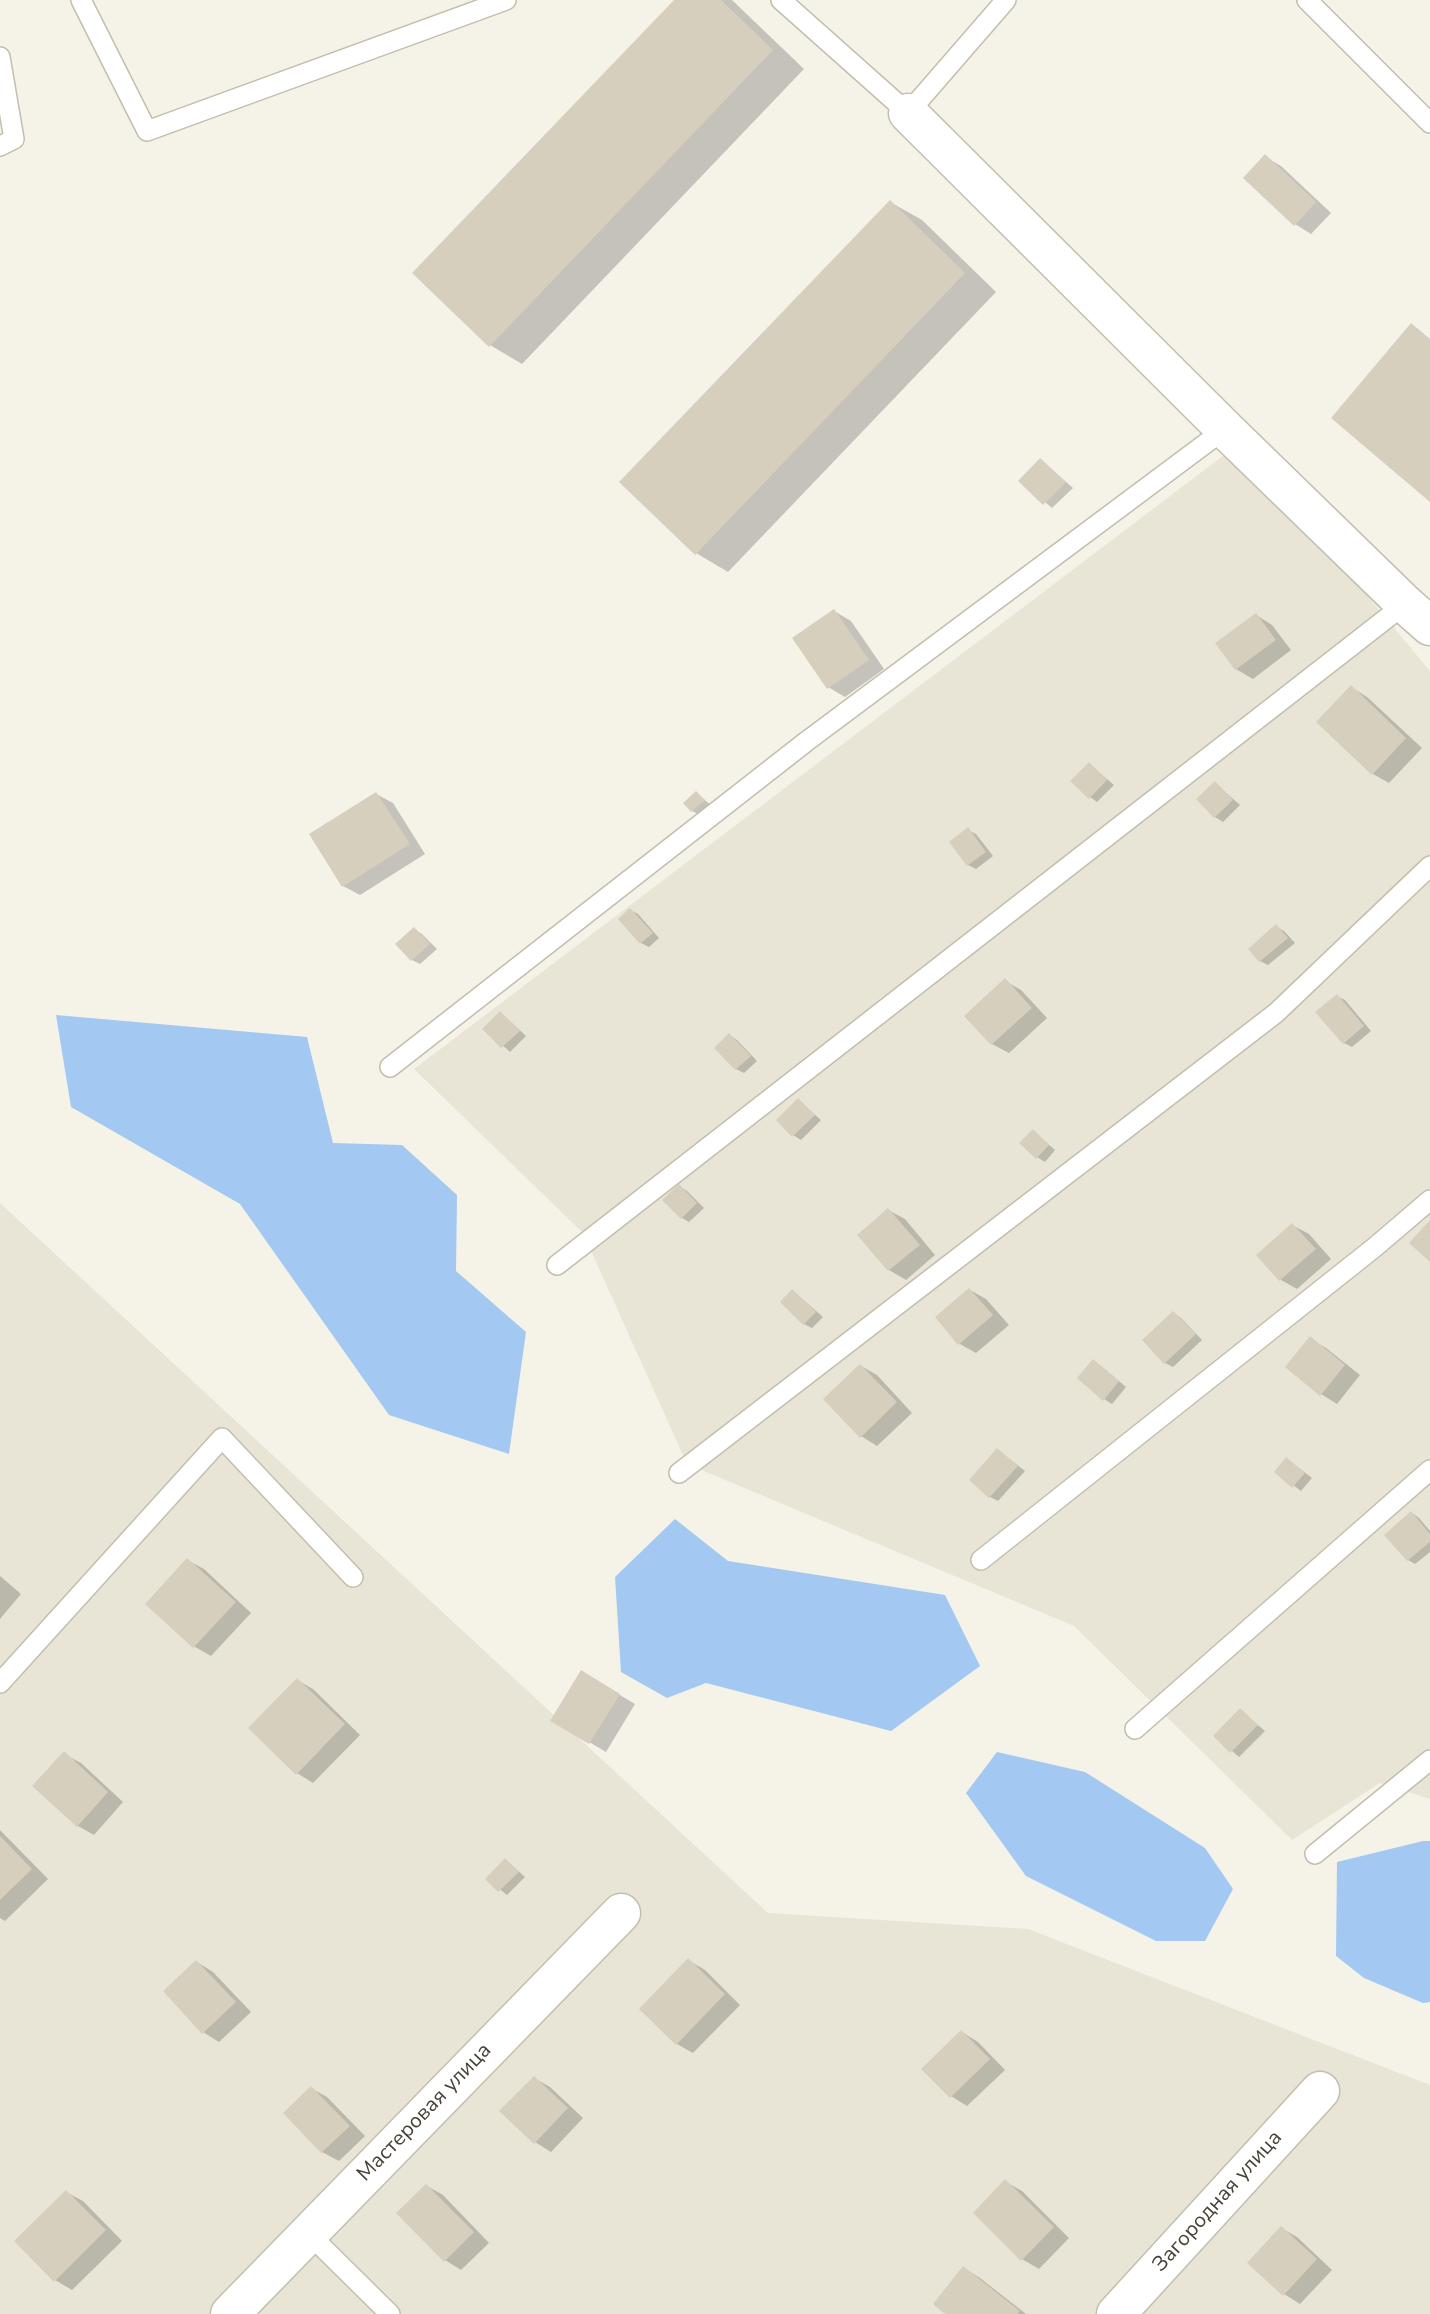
<!DOCTYPE html>
<meta charset="utf-8">
<style>
body{margin:0}
canvas{display:block;background:#f5f2e8}
</style>
<canvas width="1430" height="2314"></canvas>
<script>
const g = document.querySelector('canvas').getContext('2d');
g.lineJoin = 'round';
function fillPath(path, color) { g.fillStyle = color; g.fill(path, 'evenodd'); }
function stroke(path, color, width, dash) { g.strokeStyle = color; g.lineWidth = width; g.lineCap = dash ? 'butt' : 'round'; g.setLineDash(dash || []); g.stroke(path); }
function drawText(font, color, halo, rows, align = 'center') {
  g.font = font + ' "Nunito Sans",sans-serif'; g.lineWidth = 6; g.setLineDash([]); g.textBaseline = 'middle'; g.strokeStyle = halo; g.fillStyle = color; for (const [text, x, y, turn = 0] of rows) {
    g.save(); g.translate(x, y); g.rotate((+turn || 0) * Math.PI / 180); g.textAlign = isNaN(turn) ? turn : align; if (halo) g.strokeText(text, 0, 0); g.fillText(text, 0, 0); g.restore();
  }
}
fillPath(new Path2D(`
 M1240,443L1430,671V1799L1380,1783L1292,1840L1074,1626L687,1464L583,1233L414,1069Z
 M0,1203L768,1913L1028,1929L1430,2085V2314H0Z`), '#e9e5d6');
fillPath(new Path2D(`
 M56,1015L307,1037L333,1143L402,1145L457,1195L456,1271L526,1332L509,1454L389,1415L240,1204L71,1107Z
 M675,1519L728,1561L945,1595L980,1666L891,1731L706,1683L667,1698L621,1672L615,1577Z
 M997,1752L1085,1772L1205,1848L1233,1889L1205,1941H1156L1026,1876L966,1793Z
 M1423,1841H1430V2002L1423,2003L1364,1978L1336,1956L1337,1862Z`), '#a3c9f2');
fillPath(new Path2D(`
 M677,0H732L804,69L522,364L490,345Z
 M1265,157L1281,166L1331,213L1311,234L1295,224Z
 M890,202L922,220L996,292L728,572L696,553Z
 M1041,460L1073,488L1052,508L1021,481Z
 M834,611L851,621L884,669L845,697L828,687Z
 M1256,615L1272,625L1291,650L1253,679L1236,669L1217,644Z
 M1351,687L1367,697L1422,748L1389,783L1373,774Z
 M1089,764L1114,785L1097,802L1090,797Z
 M1215,783L1240,805L1223,822L1215,817Z
 M696,793L711,805L700,815L692,811Z
 M376,794L393,803L425,854L360,895L343,886Z
 M968,830L976,834L993,856L976,869L968,865Z
 M630,910L638,914L659,938L649,947L641,943Z
 M1277,927L1284,931L1295,943L1268,965L1260,961Z
 M414,929L422,934L437,949L420,964L412,960L398,944Z
 M1005,981L1021,990L1047,1018L1009,1053L992,1044L967,1016Z
 M1337,996L1345,1000L1371,1031L1352,1047L1344,1043Z
 M501,1013L526,1036L510,1052L485,1029Z
 M729,1035L737,1040L757,1061L744,1073L736,1069L716,1048Z
 M798,1100L821,1120L801,1140L793,1135Z
 M1033,1131L1055,1150L1045,1162L1037,1157Z
 M679,1186L687,1191L704,1208L689,1222L682,1218Z
 M888,1210L905,1219L935,1255L906,1280L889,1270L859,1235Z
 M1292,1225L1309,1234L1331,1259L1297,1289L1281,1280L1258,1255Z
 M970,1290L986,1299L1009,1325L976,1353L960,1344Z
 M793,1291L823,1317L812,1328L804,1324Z
 M1174,1313L1181,1318L1202,1340L1173,1367L1165,1363L1145,1340Z
 M1310,1339L1326,1348L1360,1375L1337,1404L1321,1394Z
 M861,1366L877,1375L912,1413L877,1446L861,1436Z
 M1101,1366L1126,1387L1112,1404L1104,1399Z
 M998,1450L1025,1471L998,1501L990,1497Z
 M1287,1459L1312,1478L1301,1491L1276,1472Z
 M1412,1513L1419,1518L1430,1531V1552L1415,1564L1408,1560Z
 M187,1560L204,1569L251,1613L211,1656L195,1647L147,1604Z
 M0,1576L21,1594L0,1619Z
 M581,1672L635,1704L606,1752L552,1720Z
 M297,1680L313,1689L360,1735L313,1783L297,1773Z
 M1240,1710L1265,1731L1239,1757L1215,1736Z
 M64,1754L81,1763L123,1802L94,1835L78,1826Z
 M0,1830L48,1879L5,1921L0,1918Z
 M506,1860L525,1877L507,1895L487,1879Z
 M688,1960L705,1970L740,2005L693,2053L677,2044Z
 M197,1962L213,1972L251,2012L219,2042L203,2032Z
 M962,2032L978,2042L1005,2070L967,2106L951,2096Z
 M534,2078L550,2087L583,2118L551,2152L535,2142Z
 M311,2088L327,2097L365,2136L339,2161L322,2152L285,2113Z
 M1006,2182L1022,2191L1069,2238L1039,2269L1022,2259Z
 M427,2186L443,2195L489,2243L461,2270L445,2260Z
 M66,2192L83,2201L122,2241L72,2290L55,2280Z
 M1281,2228L1297,2237L1332,2270L1300,2304L1284,2294Z
 M964,2268L980,2278L1026,2314H948Z`), '#0003');
fillPath(new Path2D(`
 M674,0H721L773,50L489,347L412,273Z
 M1265,154L1316,202L1294,226L1243,178Z
 M890,200L965,273L695,555L619,482Z
 M1411,323L1430,339V502L1331,418Z
 M1040,458L1066,482L1043,505L1018,481Z
 M834,609L869,660L827,689L792,638Z
 M1256,613L1276,640L1235,670L1215,643Z
 M1351,685L1406,738L1372,775L1316,722Z
 M1089,762L1107,780L1089,799L1070,781Z
 M1215,781L1233,800L1214,818L1196,799Z
 M696,791L705,800L691,812L683,803Z
 M376,792L410,844L342,887L309,834Z
 M968,827L986,852L967,866L949,842Z
 M630,908L653,933L640,944L618,919Z
 M1276,924L1288,938L1259,962L1248,949Z
 M414,927L430,944L411,961L395,944Z
 M1005,978L1032,1008L991,1045L964,1016Z
 M1337,994L1364,1026L1343,1044L1315,1012Z
 M500,1011L520,1031L501,1048L482,1029Z
 M729,1033L751,1056L735,1070L714,1048Z
 M798,1098L815,1115L792,1137L776,1120Z
 M1033,1129L1049,1145L1036,1159L1019,1143Z
 M679,1184L697,1203L681,1219L662,1200Z
 M888,1208L920,1245L888,1271L857,1235Z
 M1430,1220V1262L1409,1243Z
 M1292,1223L1316,1249L1279,1281L1256,1255Z
 M969,1288L993,1315L958,1345L935,1317Z
 M792,1289L816,1312L803,1325L780,1302Z
 M1173,1311L1196,1334L1164,1364L1142,1340Z
 M1310,1336L1345,1365L1320,1396L1285,1367Z
 M1093,1359L1119,1381L1103,1401L1077,1378Z
 M860,1364L897,1402L860,1438L823,1399Z
 M997,1448L1018,1466L989,1498L969,1480Z
 M1286,1457L1305,1473L1292,1488L1274,1472Z
 M1411,1511L1430,1534V1542L1407,1561L1384,1535Z
 M187,1558L236,1602L193,1648L145,1604Z
 M581,1670L620,1694L589,1744L550,1721Z
 M297,1678L345,1724L296,1775L248,1728Z
 M1240,1708L1258,1725L1230,1753L1213,1736Z
 M64,1751L108,1792L77,1827L32,1786Z
 M0,1836L32,1869L0,1900Z
 M505,1858L519,1872L498,1892L485,1879Z
 M688,1958L725,1994L676,2045L639,2009Z
 M196,1960L236,2002L202,2034L163,1991Z
 M961,2030L990,2059L950,2098L921,2069Z
 M534,2076L568,2108L534,2144L499,2111Z
 M311,2086L350,2126L321,2153L283,2113Z
 M1005,2179L1054,2227L1021,2261L973,2213Z
 M426,2184L474,2232L444,2262L396,2213Z
 M66,2190L106,2230L54,2282L14,2241Z
 M1281,2226L1317,2259L1283,2296L1247,2263Z
 M963,2266L1020,2311L1018,2314H945L933,2304Z`), '#d7cfbd');
const lane = new Path2D(`
 M81,0L147,131L506,0
 M781,0L908,113L1006,0
 M1307,0L1430,123
 M0,57L14,139L0,146
 M390,1067L807,741L1225,429
 M557,1265L1405,604
 M679,1473L1276,1013L1430,866
 M981,1560L1375,1247L1430,1200
 M0,1683L222,1438L353,1577
 M1135,1729L1430,1470
 M1315,1854L1430,1760
 M308,2233L390,2314`);
const street = new Path2D(`
 M908,113L1225,429L1405,604L1430,626
 M230,2314L621,1913
 M1116,2314L1320,2091`);
stroke(lane, '#c3bead', 22);
stroke(street, '#c3bead', 41);
stroke(lane, '#fff', 19);
stroke(street, '#fff', 38);
drawText('21px', '#484337', '#fff', [
 ["Мастеровая улица",425,2113,-46],
 ["Загородная улица",1218,2202,-48]
]);
</script>
